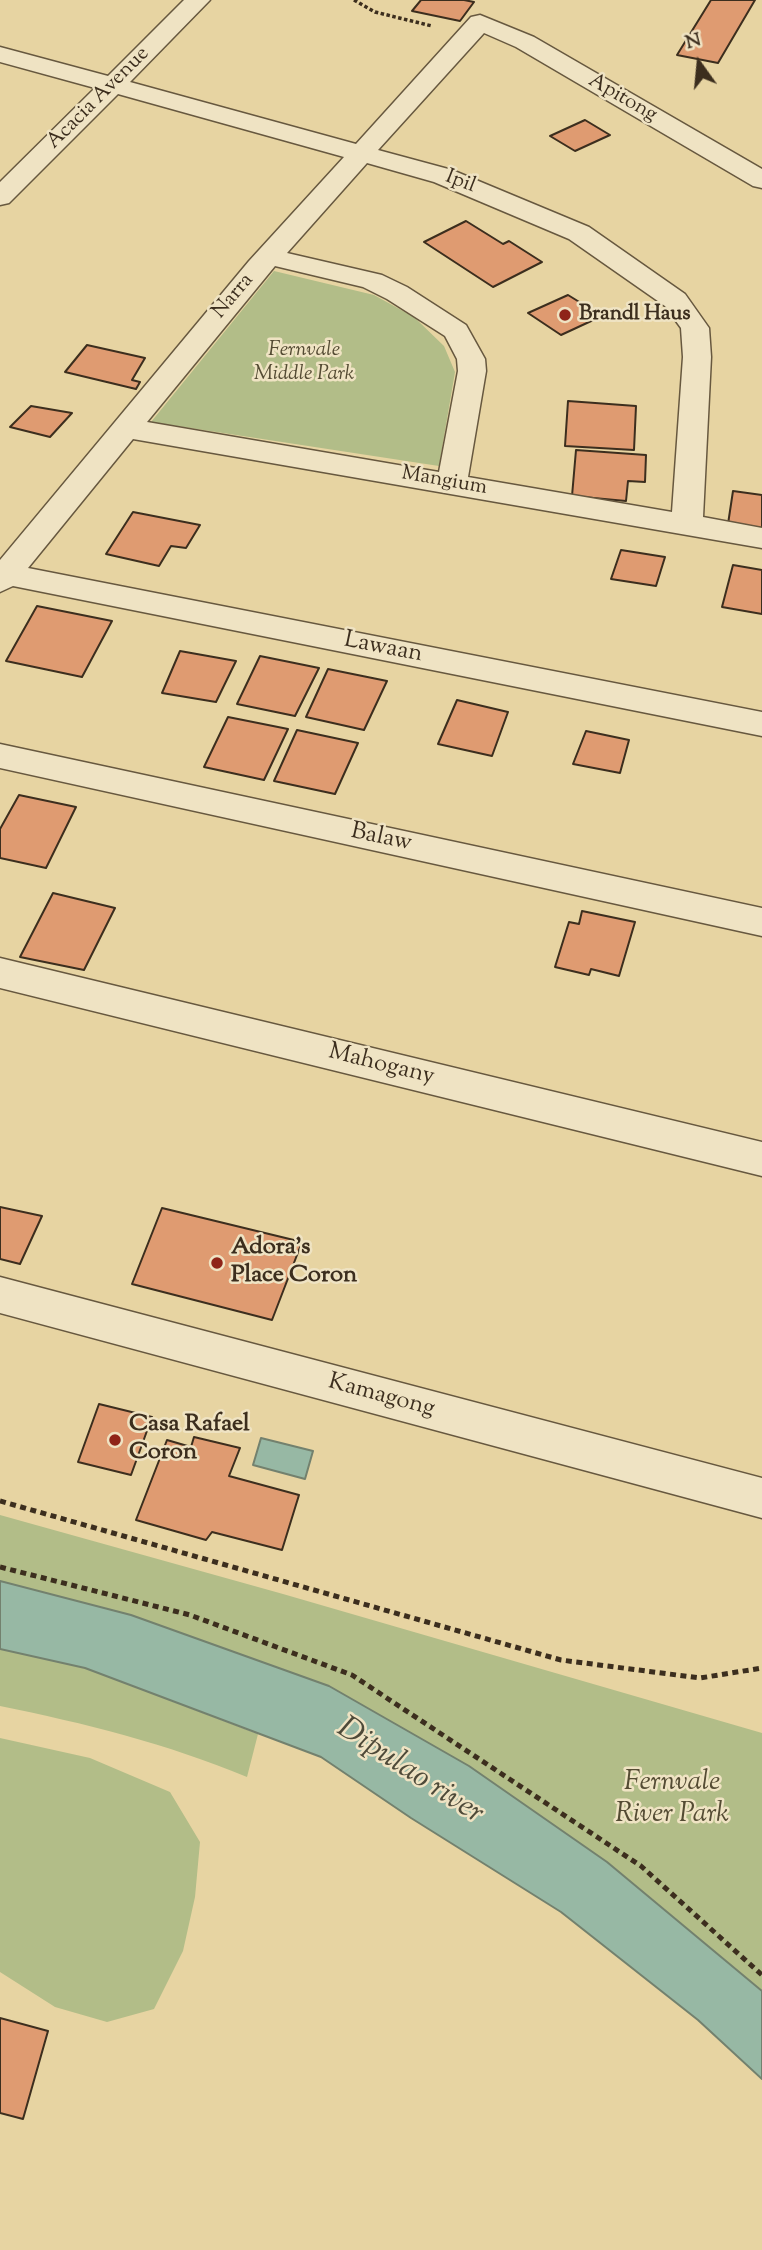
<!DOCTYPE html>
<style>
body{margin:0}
#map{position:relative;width:762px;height:2250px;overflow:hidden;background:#e7d4a2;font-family:"Sorts Mill Goudy",serif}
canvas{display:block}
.north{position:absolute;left:664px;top:28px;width:70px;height:70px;-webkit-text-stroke:5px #efe3c3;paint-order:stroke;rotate:345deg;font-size:19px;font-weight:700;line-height:28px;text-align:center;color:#3c2e1e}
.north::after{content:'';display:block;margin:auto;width:24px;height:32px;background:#3c2e1e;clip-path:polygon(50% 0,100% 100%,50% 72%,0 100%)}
</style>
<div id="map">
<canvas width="762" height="2250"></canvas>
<div class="north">N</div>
</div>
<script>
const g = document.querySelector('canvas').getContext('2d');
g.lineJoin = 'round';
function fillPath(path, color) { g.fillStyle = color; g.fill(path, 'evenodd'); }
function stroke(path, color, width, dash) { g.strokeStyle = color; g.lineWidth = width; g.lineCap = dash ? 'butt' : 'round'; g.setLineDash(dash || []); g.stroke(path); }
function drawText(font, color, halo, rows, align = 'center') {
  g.font = font + ' "Sorts Mill Goudy",serif'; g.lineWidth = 5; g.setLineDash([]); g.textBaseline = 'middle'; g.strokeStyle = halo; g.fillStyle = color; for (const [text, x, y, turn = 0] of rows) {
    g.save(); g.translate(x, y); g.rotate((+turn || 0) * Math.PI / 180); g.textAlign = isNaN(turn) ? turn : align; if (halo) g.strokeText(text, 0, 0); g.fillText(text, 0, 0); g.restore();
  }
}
fillPath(new Path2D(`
 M274,271L374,295L414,317L444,346L455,372L439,466L151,422Z
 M0,1515L283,1594L762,1733V1991L607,1862L469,1766L329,1686L131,1615L0,1581Z
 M0,1649L85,1668L258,1734L247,1777C168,1744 84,1723 0,1706Z
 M0,1738L90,1758L170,1792L200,1842L195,1897L183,1951L154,2009L107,2022L55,2007L0,1972Z`), '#b2bd88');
const water = new Path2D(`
 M261,1438L313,1451L305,1479L253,1465Z
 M0,1581L131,1615L329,1686L469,1766L607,1862L762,1991V2079L698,2020L561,1912L411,1818L321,1757L85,1668L0,1649Z`);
fillPath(water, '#97b8a4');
stroke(water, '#73816e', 2);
const building = new Path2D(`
 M421,0H464L474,2L460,21L412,11Z
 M711,0H755L718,63L677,55Z
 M585,120L610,135L575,151L550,136Z
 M466,221L503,244L509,241L542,262L493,287L424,242Z
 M568,295L602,316L561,335L528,313Z
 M87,345L145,358L132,380L140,382L136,389L65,372Z
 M568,401L636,406L634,450L565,446Z
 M31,406L72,413L50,437L10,427Z
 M576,450L646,455L645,482L628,481L626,501L572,496Z
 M733,491L762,495V528L728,524Z
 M133,512L200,525L186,548L171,546L159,566L106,554Z
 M621,550L665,557L656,586L611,579Z
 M733,565L762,570V614L722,607Z
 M37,606L112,621L82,677L6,661Z
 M180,651L236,661L216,702L162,693Z
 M260,656L319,668L295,716L237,704Z
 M328,669L387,681L364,730L306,717Z
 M457,700L508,712L492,756L438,744Z
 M228,717L288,729L264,780L204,767Z
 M297,730L358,743L335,794L274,781Z
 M586,731L629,740L620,773L573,764Z
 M19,795L76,807L46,868L0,858V829Z
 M53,893L115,908L84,970L20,957Z
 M582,911L635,922L619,976L591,969L589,975L555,967L569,922L579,924Z
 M0,1207L42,1216L20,1264L0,1259Z
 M162,1208L302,1242L272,1320L132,1284Z
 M99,1404L152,1417L131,1475L78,1462Z
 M194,1437L240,1448L229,1476L299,1495L282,1550L212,1532L206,1540L136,1520L167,1440L191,1447Z
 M0,2018L48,2031L23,2119L0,2113Z`);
fillPath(building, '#df9b71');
stroke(building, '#3c2e1e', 2);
const minor = new Path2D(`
 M184,0H210L130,82L356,144L471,17L480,15L534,37L762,169V188L753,186L516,47L484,33L378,150L452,170L589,227L685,294L709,328L711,357L703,517L762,528V548L133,439L28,568L762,712V736L13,586L0,592V560L249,261L344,157L118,94L9,203L0,205V182L95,88L0,62V47L108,76ZM367,163L434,182L569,239L665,306L681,328L683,357L672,512L468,477L486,371L485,359L466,325L407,287L382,275L287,253ZM275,266L363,287L387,299L445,336L457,359L458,371L439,472L147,422Z
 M0,744L762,908V936L0,768Z
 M0,958L762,1142V1176L0,988Z
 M0,1277L762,1478V1518L0,1313Z`);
stroke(minor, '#67583f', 3);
stroke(new Path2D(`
 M354,0L375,12L432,26`), '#3c2e1e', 3.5, [3.5, 2.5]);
stroke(new Path2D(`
 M0,1501L561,1660L700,1678L762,1668
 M0,1567L190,1615L352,1675L641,1866L762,1975`), '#3c2e1e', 5, [6, 4.5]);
fillPath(minor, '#efe3c3');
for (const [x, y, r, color] of [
 [565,315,7,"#8f2418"],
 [217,1263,7,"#8f2418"],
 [115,1440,7,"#8f2418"]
]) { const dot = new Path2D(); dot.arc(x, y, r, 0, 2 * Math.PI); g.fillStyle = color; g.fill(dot); stroke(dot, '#efe3c3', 2.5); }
drawText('21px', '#3c2e1e', '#efe3c3', [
 ["Acacia Avenue",99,99,-45],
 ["Apitong",622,99,30],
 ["Ipil",460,183,21],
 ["Narra",234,297,-50],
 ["Mangium",444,482,10]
]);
drawText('bold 21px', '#3c2e1e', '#efe3c3', [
 ["Brandl Haus",579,315]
], 'left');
drawText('italic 21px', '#544b33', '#efe3c3', [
 ["Fernvale",304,351],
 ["Middle Park",304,375]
]);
drawText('24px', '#3c2e1e', '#efe3c3', [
 ["Lawaan",383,649,11],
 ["Balaw",381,839,12],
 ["Mahogany",381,1066,14],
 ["Kamagong",381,1397,15]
]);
drawText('bold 24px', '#3c2e1e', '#efe3c3', [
 ["Adora's",231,1249],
 ["Place Coron",231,1277],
 ["Casa Rafael",129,1426],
 ["Coron",129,1454]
], 'left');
drawText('italic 28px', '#544b33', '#efe3c3', [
 ["Fernvale",672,1784],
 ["River Park",672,1816]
]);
drawText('italic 32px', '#4e4a39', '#efe3c3', [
 ["Dipulao river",409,1773,33]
]);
</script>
